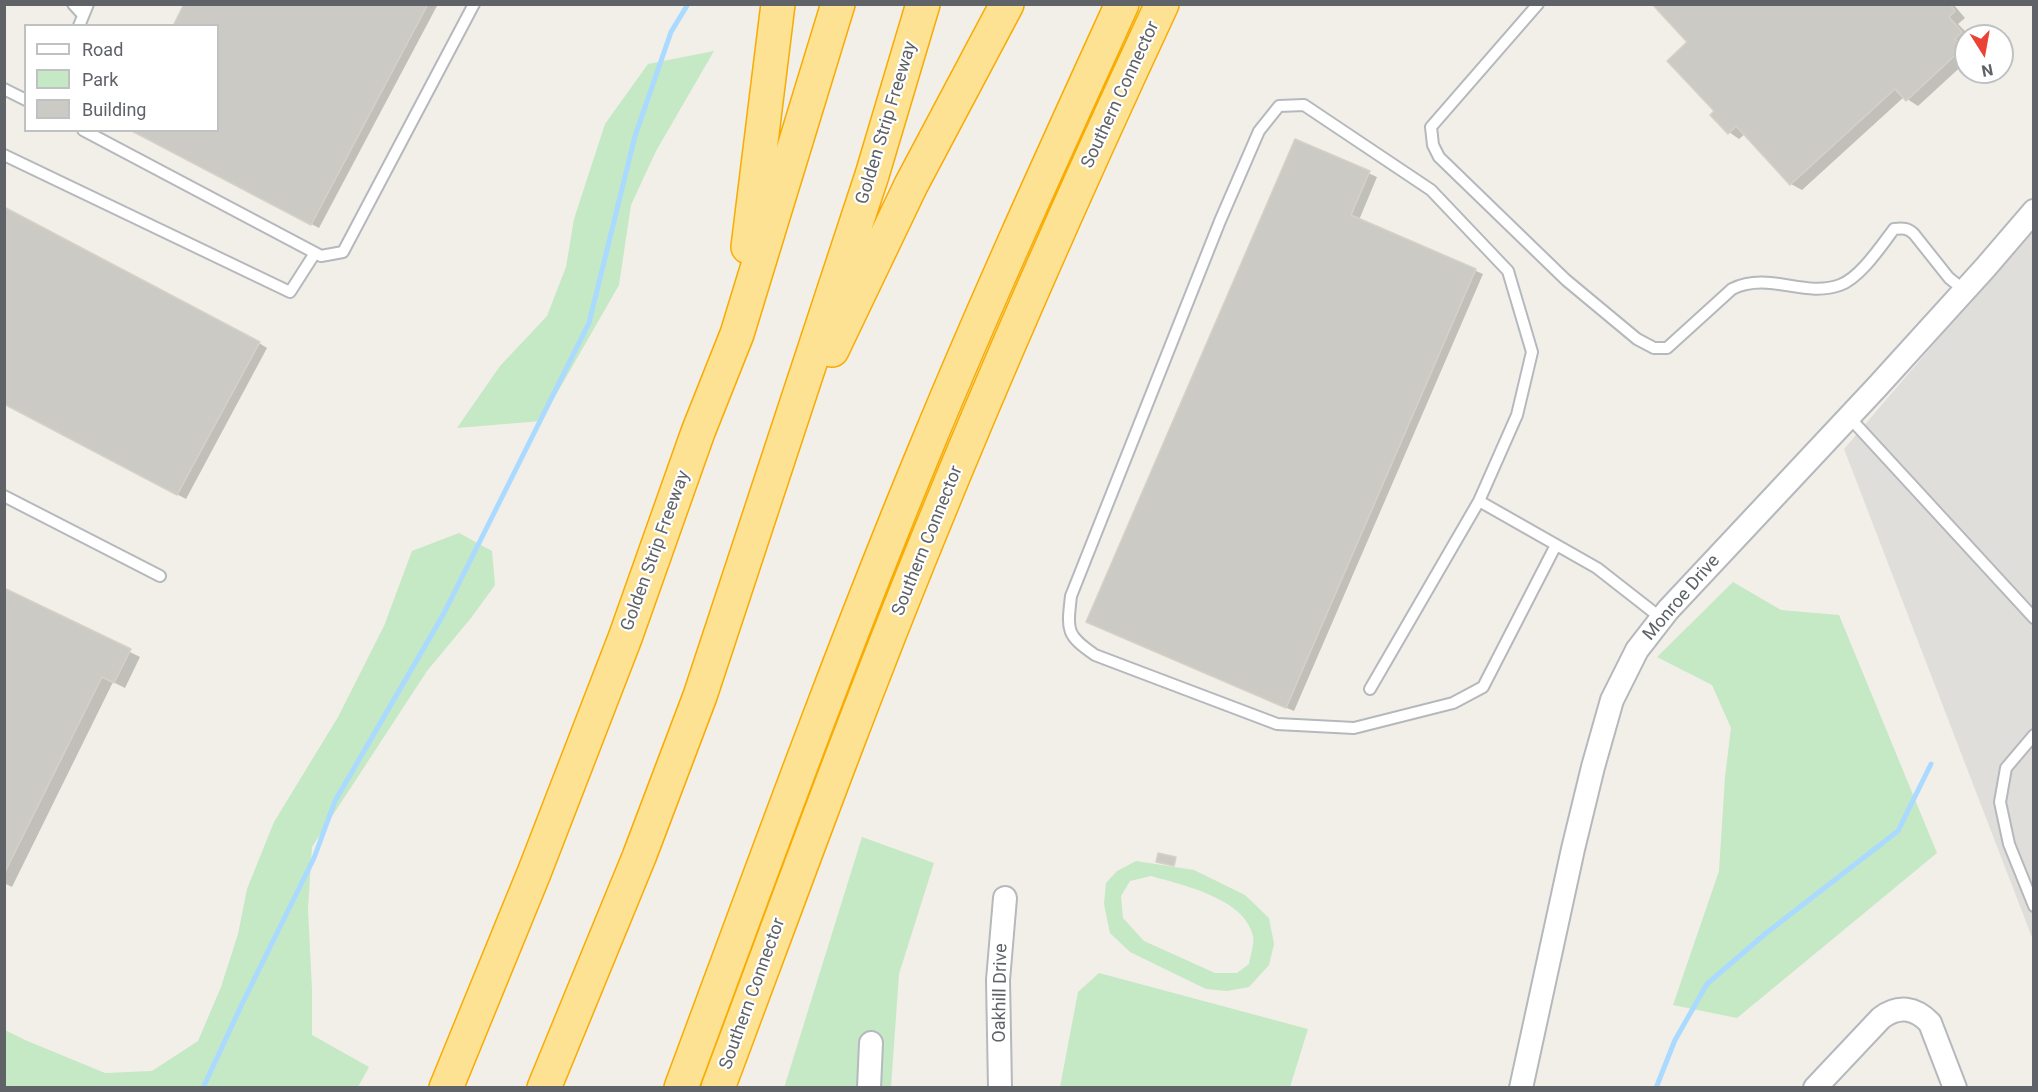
<!DOCTYPE html>
<style>
body{margin:0}
#map{position:relative;width:2038px;height:1092px;overflow:hidden;background:#f1efe8;font-family:Roboto,sans-serif}
canvas{display:block}
.frame{position:absolute;inset:0;border:6px solid #5f6368;pointer-events:none}
.legend{position:absolute;left:24px;top:24px;width:195px;height:108px;box-sizing:border-box;background:#fff;border:2px solid #bfc1c3;margin:0;padding:8px 10px;list-style:none;font-size:18px;color:#5f6368}
.legend li{display:flex;align-items:center;gap:12px;height:30px}
.legend b{width:30px;border:2px solid #bfc1c3}
.north{position:absolute;left:1954px;top:24px;width:60px;height:60px;box-sizing:border-box;background:#fff;border:2px solid #bfc1c3;border-radius:50%;rotate:169deg;font-size:16px;font-weight:700;line-height:24px;text-align:center;color:#5f6368}
.north::after{content:'';display:block;margin:auto;width:21px;height:27px;background:#ea4335;clip-path:polygon(50% 0,100% 100%,50% 72%,0 100%)}
</style>
<div id="map">
<canvas width="2038" height="1092"></canvas>
<div class="frame"></div>
<ul class="legend">
<li><b style="height:8px;background:#fff"></b>Road</li>
<li><b style="height:16px;background:#c5e8c5"></b>Park</li>
<li><b style="height:16px;background:#cccac5"></b>Building</li>
</ul>
<div class="north">N</div>
</div>
<script>
const g = document.querySelector('canvas').getContext('2d');
g.lineJoin = 'round';
function fillPath(path, color) { g.fillStyle = color; g.fill(path, 'evenodd'); }
function stroke(path, color, width, dash) { g.strokeStyle = color; g.lineWidth = width; g.lineCap = dash ? 'butt' : 'round'; g.setLineDash(dash || []); g.stroke(path); }
function drawText(font, color, halo, rows, align = 'center') {
  g.font = font + ' Roboto,sans-serif'; g.lineWidth = 4.5; g.setLineDash([]); g.textBaseline = 'middle'; g.strokeStyle = halo; g.fillStyle = color; for (const [text, x, y, turn = 0] of rows) {
    g.save(); g.translate(x, y); g.rotate((+turn || 0) * Math.PI / 180); g.textAlign = isNaN(turn) ? turn : align; if (halo) g.strokeText(text, 0, 0); g.fillText(text, 0, 0); g.restore();
  }
}
fillPath(new Path2D(`
 M2033,228V940L1844,449Z`), '#e0deda');
fillPath(new Path2D(`
 M714,51L656,151L631,205L619,285L541,421L457,428L500,366L547,316L566,267L574,219L605,124L648,64Z
 M459,533L492,551L495,585L471,618L427,671L312,847L308,909L312,990V1035L369,1067L358,1087H5V1030L25,1040L105,1073L152,1071L198,1041L221,987L238,934L247,889L274,822L338,717L384,626L412,551Z
 M1733,582L1781,610L1839,615L1937,853L1737,1018L1673,1005L1719,871L1725,777L1731,728L1712,685L1657,657Z
 M862,837L934,863L899,974L891,1087L784,1088Z
 M1136,861L1194,870L1245,895L1269,918L1274,944L1269,965L1249,987L1227,991L1206,989L1130,952L1110,933L1104,904L1106,883L1117,871ZM1151,876C1182,885 1245,898 1253,936C1255,943 1250,956 1249,964L1237,973H1215L1144,941L1123,918L1121,896L1130,881Z
 M1099,973L1308,1029L1290,1087H1060L1078,992Z`), '#c5e8c5');
fillPath(new Path2D(`
 M186,4H438L319,228L132,130H218V26Z
 M1654,4H1953L1965,18L1958,24L1970,36H1966L1964,46L1966,62L1918,106L1904,97L1802,190L1791,184L1745,134L1739,139L1729,132L1716,112L1689,42Z
 M1296,141L1377,177L1359,220L1483,274L1294,711L1096,626Z
 M259,343L267,348L186,499L4,403Z
 M4,590L140,657L125,688L113,682L12,887L4,883Z`), '#0003');
stroke(new Path2D(`
 M203,1088L242,1004L314,858L335,801L443,615L589,323L635,136L671,32L688,4
 M1656,1088L1675,1040L1707,984L1765,934L1898,831L1931,764`), '#aadaff', 5);
const building = new Path2D(`
 M184,4H428L311,225L130,130H218V26H173Z
 M1652,4H1950L1955,11L1949,17L1962,32L1955,39L1963,48L1906,101L1895,89L1790,185L1736,126L1728,134L1710,115L1714,111L1667,61L1687,42Z
 M1295,139L1370,171L1351,215L1476,269L1286,708L1086,622Z
 M4,207L260,342L177,495L4,404Z
 M4,588L131,649L114,683L102,677L4,874Z
 M1158,853L1176,857L1174,866L1156,862Z`);
fillPath(building, '#cccac5');
stroke(building, '#d6d1c6', 1.5);
const service = new Path2D(`
 M73,4L83,15
 M1538,4L1431,127L1433,145L1439,157L1566,280L1637,339L1654,348H1667L1732,289C1769,271 1804,298 1840,285C1860,278 1881,246 1894,229C1903,228 1908,228 1914,234L1949,278L1964,290
 M79,26L88,4
 M4,89L26,100
 M83,130L321,256L343,252L474,4
 M4,155L290,292L315,253
 M1849,417L2034,618
 M4,496L160,576
 M1479,501L1597,568L1661,618
 M1370,689L1479,501L1517,415L1532,352L1508,271L1431,190L1304,105L1279,106L1259,131L1220,221L1071,596C1067,631 1066,635 1095,655L1277,724L1354,728L1453,703L1483,687L1556,545
 M2034,735L2006,768L2000,802L2009,844L2034,906`);
const minor = new Path2D(`
 M869,1088L871,1043
 M1000,1088L998,980L1005,898
 M1521,1088L1573,849L1593,767L1612,700L1637,650L1668,610L1876,388L1985,268L2034,211
 M1815,1088L1881,1018C1898,1005 1915,1007 1930,1023L1955,1088`);
const motorway = new Path2D(`
 M748,247L778,4
 M832,350L911,185L1007,4
 M446,1088L534,873L625,638L698,432L737,334L838,4
 M544,1088L639,857L700,696L872,175L923,4
 M681,1088C761,873 839,657 927,445C988,297 1055,151 1122,4
 M718,1088C787,904 854,719 928,538C1001,358 1080,180 1162,4`);
stroke(service, '#b5b8bc', 14);
stroke(minor, '#b5b8bc', 26);
stroke(motorway, '#f9ab00', 36);
stroke(service, '#fff', 10);
stroke(minor, '#fff', 22);
stroke(motorway, '#fde293', 33);
drawText('18px', '#5f6368', '#fff', [
 ["Southern Connector",1121,95,-65],
 ["Golden Strip Freeway",887,123,-73],
 ["Southern Connector",928,541,-68],
 ["Golden Strip Freeway",656,551,-70],
 ["Monroe Drive",1682,598,-49],
 ["Oakhill Drive",1001,993,-89],
 ["Southern Connector",753,994,-70]
]);
</script>
